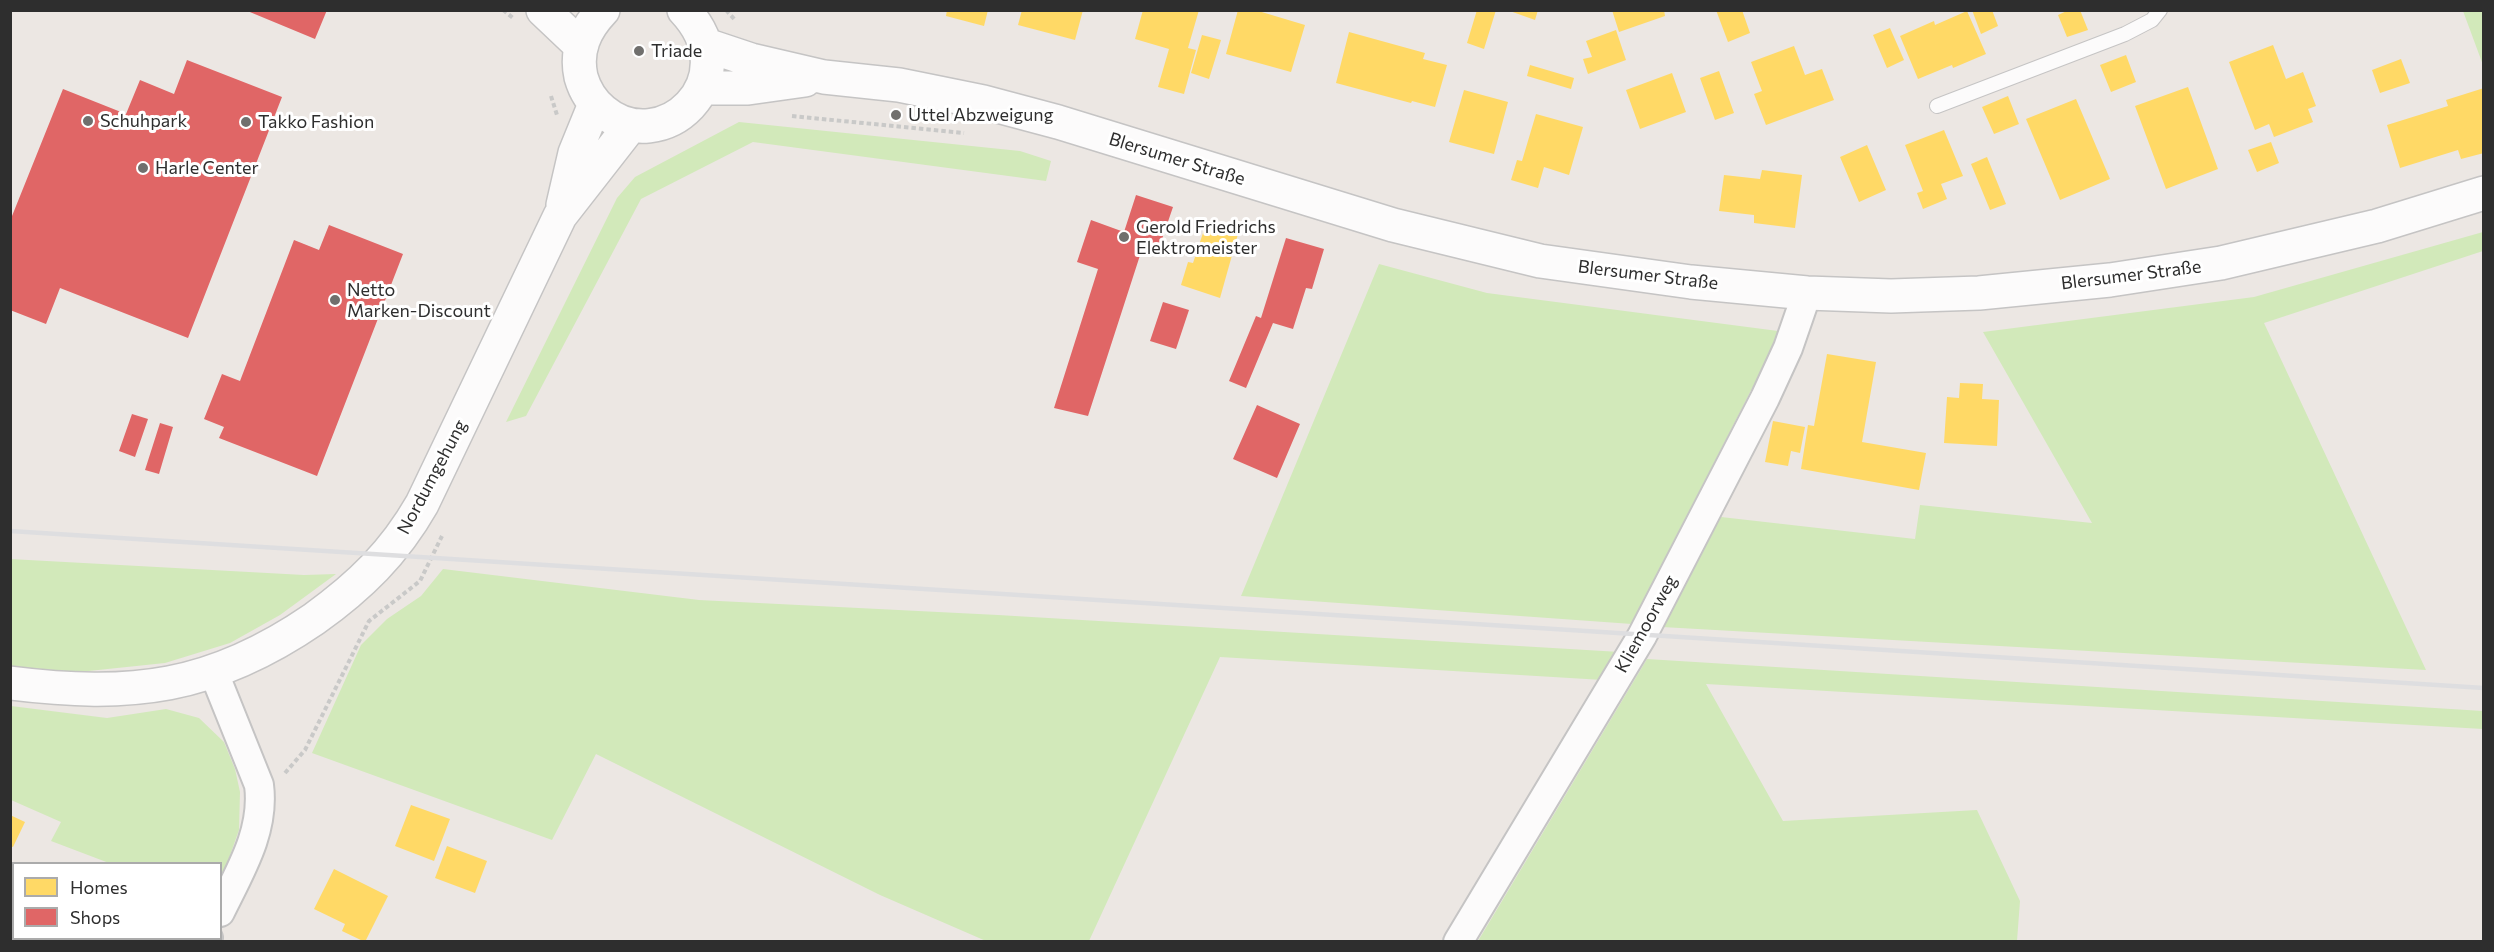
<!DOCTYPE html>
<meta charset="utf-8">
<style>
body{margin:0}
#map{position:relative;width:2494px;height:952px;overflow:hidden;background:#ece7e3;font-family:Commissioner,sans-serif}
canvas{display:block}
.frame{position:absolute;inset:0;border:12px solid #2e2e2e;pointer-events:none}
.legend{position:absolute;left:12px;top:862px;width:210px;height:78px;box-sizing:border-box;background:#fff;border:2px solid #ababab;margin:0;padding:8px 10px;list-style:none;font-size:18px;color:#2e2e2e}
.legend li{display:flex;align-items:center;gap:12px;height:30px}
.legend b{width:30px;border:2px solid #ababab}
</style>
<div id="map">
<canvas width="2494" height="952"></canvas>
<div class="frame"></div>
<ul class="legend">
<li><b style="height:16px;background:#ffd966"></b>Homes</li>
<li><b style="height:16px;background:#e06666"></b>Shops</li>
</ul>
</div>
<script>
const g = document.querySelector('canvas').getContext('2d');
g.lineJoin = 'round';
function fillPath(path, color) { g.fillStyle = color; g.fill(path, 'evenodd'); }
function stroke(path, color, width, dash) { g.strokeStyle = color; g.lineWidth = width; g.lineCap = dash ? 'butt' : 'round'; g.setLineDash(dash || []); g.stroke(path); }
function drawText(font, color, halo, rows, align = 'center') {
  g.font = font + ' Commissioner,sans-serif'; g.lineWidth = 6; g.setLineDash([]); g.textBaseline = 'middle'; g.strokeStyle = halo; g.fillStyle = color; for (const [text, x, y, turn = 0] of rows) {
    g.save(); g.translate(x, y); g.rotate((+turn || 0) * Math.PI / 180); g.textAlign = isNaN(turn) ? turn : align; if (halo) g.strokeText(text, 0, 0); g.fillText(text, 0, 0); g.restore();
  }
}
fillPath(new Path2D(`
 M2463,11H2483V65Z
 M739,122L1020,151L1051,161L1046,181L753,142L641,199L526,416L506,422L617,198L635,177Z
 M2483,232V251L2264,323L2426,670L1662,627L1721,517L1915,539L1920,505L2092,523L1983,332L2254,297Z
 M1379,264L1487,293L1778,331L1769,355L1632,624L1241,596Z
 M10,559L304,575L336,574L280,615L230,643L165,663L79,672L11,667Z
 M443,569L699,600L998,615L1620,652L1603,680L1220,657L1089,941H986L880,895L596,754L552,840L312,753L361,645L387,619L421,596Z
 M1647,659L2483,711V729L1706,684L1783,821L1977,810L2020,901L2017,941H1478Z
 M11,706L107,718L166,709L199,718L224,742L235,769L240,792L239,830L221,881L220,864L109,863L51,841L61,822L11,800Z`), '#d2e9ba');
fillPath(new Path2D(`
 M947,10H988L984,26L946,16Z
 M1022,10H1083L1075,40L1018,25Z
 M1143,10H1199L1188,48L1196,50L1184,94L1158,87L1169,49L1135,39Z
 M1238,10H1255L1305,25L1291,72L1226,54Z
 M1477,10H1496L1484,49L1467,43Z
 M1507,10H1538L1535,20Z
 M1612,10H1664L1665,16L1619,32Z
 M1716,10H1742L1750,33L1728,42Z
 M1972,10H1992L1998,26L1981,34Z
 M2069,10H2080L2088,30L2067,37L2058,15Z
 M1967,11L1986,54L1953,68L1952,65L1918,79L1900,36L1934,21L1935,25Z
 M1890,28L1904,60L1887,68L1873,35Z
 M1616,30L1626,60L1588,74L1583,59L1592,57L1586,41Z
 M1349,32L1425,53L1423,59L1447,65L1435,107L1412,101L1411,103L1336,83Z
 M1202,35L1221,40L1209,79L1191,73Z
 M2273,45L2286,79L2303,72L2316,106L2308,109L2313,122L2274,137L2269,124L2255,130L2229,62Z
 M1794,46L1805,75L1822,69L1834,100L1766,125L1754,94L1762,91L1751,62Z
 M2126,55L2136,82L2111,92L2100,65Z
 M2401,59L2410,83L2380,93L2372,70Z
 M1530,65L1574,78L1571,89L1527,76Z
 M1719,71L1734,113L1715,120L1700,78Z
 M1672,73L1686,112L1640,129L1626,90Z
 M2188,87L2218,169L2166,189L2135,106Z
 M2484,88V153L2461,159L2458,150L2400,168L2387,125L2448,106L2446,100Z
 M1464,90L1508,102L1494,154L1449,142Z
 M2008,96L2019,124L1994,134L1982,107Z
 M2076,99L2110,179L2060,200L2026,119Z
 M1536,114L1583,127L1569,175L1544,167L1538,188L1511,180L1517,160L1522,161Z
 M1944,130L1963,176L1941,184L1947,199L1923,209L1917,193L1923,191L1905,145Z
 M2271,142L2279,163L2257,172L2248,150Z
 M1867,145L1886,190L1859,202L1840,157Z
 M1987,157L2006,204L1990,210L1971,164Z
 M1762,170L1802,175L1795,228L1754,223V215L1719,211L1724,175L1760,179Z
 M1206,224L1238,234L1220,298L1181,285L1188,262L1193,263Z
 M1827,354L1876,362L1862,442L1926,453L1919,490L1801,469L1808,425L1814,426Z
 M1960,383L1983,384L1982,399L1999,400L1997,446L1944,443L1947,397L1959,398Z
 M1773,421L1805,427L1800,453L1791,451L1788,466L1765,462Z
 M411,805L450,819L434,861L395,846Z
 M10,815L25,822L13,847L10,846Z
 M447,846L487,861L475,893L435,878Z
 M334,869L388,896L365,942L342,931L345,924L314,909Z
 M99,938H143L142,942H98Z`), '#ffd966');
fillPath(new Path2D(`
 M245,10H327L315,39Z
 M187,60L282,97L188,338L60,288L46,324L10,310V221L63,89L126,114L140,80L174,94Z
 M1136,195L1173,207L1159,248L1144,243L1088,416L1054,408L1098,269L1077,262L1091,220L1124,232Z
 M329,225L403,254L317,476L219,438L224,427L204,419L222,374L240,381L294,240L319,250Z
 M1286,238L1324,249L1312,289L1306,288L1293,329L1273,323L1246,388L1229,381L1256,316L1261,318Z
 M1163,302L1189,310L1176,349L1150,341Z
 M1257,405L1300,424L1277,478L1233,459Z
 M132,414L148,419L135,457L119,451Z
 M160,423L173,427L159,474L145,470Z`), '#e06666');
const service = new Path2D(`
 M1937,106L2125,34L2152,20L2160,10`);
const minor = new Path2D(`
 M214,673L259,785C265,831 240,871 220,912
 M206,942L208,938
 M1458,942L1642,636L1765,398L1788,348L1807,293`);
const tertiary = new Path2D(`
 M543,10L581,46`);
const secondary = new Path2D(`
 M603,10C585,29 575,50 581,77C585,91 592,102 603,111C661,160 750,80 684,10
 M706,45L751,60L824,77L899,85L983,102L1058,122L1393,225L1540,261L1691,282L1807,293L1891,296L1979,293L2110,280L2221,263L2377,226L2484,193
 M703,88H748L805,80
 M563,205L575,153L595,104
 M10,683C131,698 212,689 314,619C360,586 394,553 422,504L560,216L631,125`);
stroke(service, '#c5c4c4', 16);
stroke(minor, '#c5c4c4', 32);
stroke(tertiary, '#c5c4c4', 36);
stroke(secondary, '#c5c4c4', 36);
stroke(new Path2D(`
 M503,10L513,18
 M726,10L736,21
 M551,96L557,115
 M792,116L964,133
 M285,773L305,750L369,621L420,581L442,536`), '#c9c9c8', 4, [4.5, 3]);
stroke(service, '#fcfbfb', 14);
stroke(minor, '#fcfbfb', 28);
stroke(tertiary, '#fcfbfb', 33);
stroke(secondary, '#fcfbfb', 33);
stroke(new Path2D(`
 M10,531L2484,688`), '#dedee0', 4.5);
for (const [x, y, r, color] of [
 [639,51,6,"#706f6d"],
 [896,115,6,"#706f6d"],
 [88,121,6,"#706f6d"],
 [246,122,6,"#706f6d"],
 [143,168,6,"#706f6d"],
 [1124,237,6,"#706f6d"],
 [335,300,6,"#706f6d"]
]) { const dot = new Path2D(); dot.arc(x, y, r, 0, 2 * Math.PI); g.fillStyle = color; g.fill(dot); stroke(dot, '#fff', 2); }
drawText('18px', '#2e2e2e', '#fff', [
 ["Triade",651,51],
 ["Uttel Abzweigung",908,115],
 ["Schuhpark",100,121],
 ["Takko Fashion",258,122],
 ["Harle Center",155,168],
 ["Gerold Friedrichs",1136,227],
 ["Elektromeister",1136,248],
 ["Netto",347,290],
 ["Marken-Discount",347,311]
], 'left');
drawText('18px', '#2e2e2e', '#fff', [
 ["Blersumer Straße",1177,159,17],
 ["Blersumer Straße",1648,275,7],
 ["Blersumer Straße",2131,275,-7],
 ["Nordumgehung",432,477,-62],
 ["Kliemoorweg",1646,624,-61]
]);
</script>
